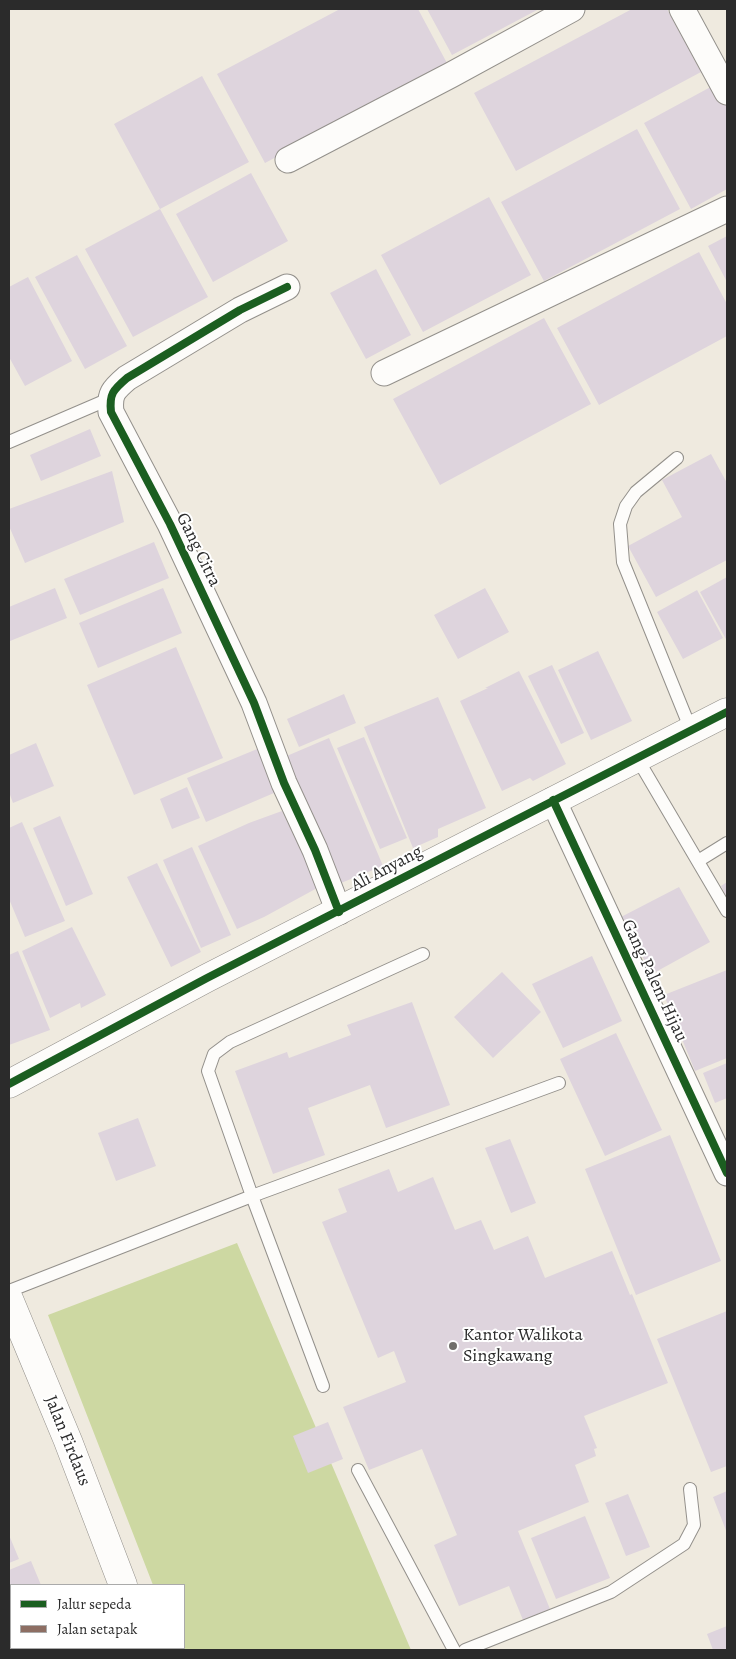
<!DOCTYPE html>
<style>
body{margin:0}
#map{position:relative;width:736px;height:1659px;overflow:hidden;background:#efeadf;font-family:Alegreya,serif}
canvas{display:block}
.frame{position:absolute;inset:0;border:10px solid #2b2b2b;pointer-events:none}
.legend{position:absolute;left:10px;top:1584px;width:175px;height:65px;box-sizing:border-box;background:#fff;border:1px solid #aaa;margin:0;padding:6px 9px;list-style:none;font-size:15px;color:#2b2b2b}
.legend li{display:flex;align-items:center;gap:10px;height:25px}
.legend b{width:25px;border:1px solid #aaa}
</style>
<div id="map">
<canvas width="736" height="1659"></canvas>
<div class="frame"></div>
<ul class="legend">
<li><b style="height:6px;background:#1b5e20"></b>Jalur sepeda</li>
<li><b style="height:6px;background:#8d6e63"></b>Jalan setapak</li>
</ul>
</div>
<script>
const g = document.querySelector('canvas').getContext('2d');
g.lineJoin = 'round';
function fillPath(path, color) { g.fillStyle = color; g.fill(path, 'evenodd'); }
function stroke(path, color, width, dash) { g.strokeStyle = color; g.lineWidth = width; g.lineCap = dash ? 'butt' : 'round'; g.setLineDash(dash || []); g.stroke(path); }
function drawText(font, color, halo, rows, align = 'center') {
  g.font = font + ' Alegreya,serif'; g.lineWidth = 4; g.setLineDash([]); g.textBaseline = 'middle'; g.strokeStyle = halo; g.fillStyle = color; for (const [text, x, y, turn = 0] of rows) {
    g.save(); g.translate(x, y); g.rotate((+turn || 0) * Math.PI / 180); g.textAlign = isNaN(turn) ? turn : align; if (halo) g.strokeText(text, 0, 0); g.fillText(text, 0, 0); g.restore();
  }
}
fillPath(new Path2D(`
 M237,1243L411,1650H178L177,1648H184V1585H153L48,1315Z
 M11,1634V1648H95L96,1650H9V1636Z`), '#cdd8a2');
fillPath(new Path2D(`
 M340,9H418L448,65L265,163L217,74Z
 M427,9H539L452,55Z
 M632,9H667L701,72L516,171L474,93Z
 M202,76L249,162L160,209L114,124Z
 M718,83L727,101V189L691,209L644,123Z
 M637,129L680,209L544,281L501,202Z
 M251,173L288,241L213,282L176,214Z
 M489,197L531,275L423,332L381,255Z
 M160,209L208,297L133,337L85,249Z
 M727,236V282L708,246Z
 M699,252L727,304V336L599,405L557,328Z
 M77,255L127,346L85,369L35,277Z
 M376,269L411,335L366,359L330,293Z
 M28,277L72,361L25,386L9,357V287Z
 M544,318L591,404L440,485L393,399Z
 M90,429L101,456L41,481L30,455Z
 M711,454L727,483V560L656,597L628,546L682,517L662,480Z
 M112,471L124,522L25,563L9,526V509Z
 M154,542L169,578L80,615L64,579Z
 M727,577V641L700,592Z
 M55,588L67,618L10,641L9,637V607Z
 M163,588L182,633L98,668L79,623Z
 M485,588L509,632L458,659L434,615Z
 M697,590L723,638L683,659L657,612Z
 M176,647L223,758L134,795L87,685Z
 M598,651L632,721L591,740L558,670Z
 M552,665L584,733L561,744L528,676Z
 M519,671L566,764L533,781L530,778L502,791L460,701L488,688H485Z
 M344,694L356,723L299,747L287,719Z
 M438,697L486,808L438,829V837L413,848L364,727Z
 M364,737L407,838L380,849L337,748Z
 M329,738L383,866L336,885L282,758Z
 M36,743L54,786L13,803L9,792V755Z
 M262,747L281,790L206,822L187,778Z
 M187,787L200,818L172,829L160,799Z
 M282,811L319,887L264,917L237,929L198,846L249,823Z
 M60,816L93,894L66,906L33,828Z
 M22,822L65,921L25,937L9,899V828Z
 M192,847L231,935L201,948L163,860Z
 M157,863L201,952L171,967L127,877Z
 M727,882V897L721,886Z
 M679,887L710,942L652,974L621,917Z
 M72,927L106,995L81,1008L80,1003L50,1018L22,951Z
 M18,951L50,1030L9,1045V955Z
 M592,956L622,1021L563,1048L532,984Z
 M727,970V1058L695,1071L664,995Z
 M502,972L541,1012L493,1058L454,1017Z
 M412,1002L450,1105L386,1128L370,1085L308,1108L325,1155L273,1174L235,1071L287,1052L289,1058L351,1035L347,1025Z
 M616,1033L662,1130L605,1156L560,1059Z
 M727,1063V1098L715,1103L703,1073Z
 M138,1118L156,1166L116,1181L98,1133Z
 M670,1135L721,1261L636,1295L585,1169Z
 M510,1139L536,1203L511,1213L485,1148Z
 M389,1169L398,1192L433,1177L455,1230L481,1220L494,1250L528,1236L545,1278L612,1251L630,1295L632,1294L668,1383L584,1416L597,1448L594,1449L596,1456L575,1465L589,1502L518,1531L550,1609L523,1620L509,1586L459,1606L434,1545L457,1535L422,1449L369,1470L343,1407L406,1382L394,1351L378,1358L322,1222L347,1212L338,1189Z
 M727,1311V1466L711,1472L657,1339Z
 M328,1422L343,1459L308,1473L293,1436Z
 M727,1491V1533L713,1497Z
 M628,1494L650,1547L626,1556L605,1503Z
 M585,1516L610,1578L556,1599L531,1538Z
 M9,1535L19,1559L9,1563Z
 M31,1561L41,1585H11V1615L9,1616V1570Z
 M727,1626V1650H713L707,1634Z`), '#ded4dd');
const service = new Path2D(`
 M9,442L109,399
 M677,458L636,492L626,506L620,524L623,562L691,730
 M637,758L727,911
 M698,861L727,843
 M9,1291L252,1196L208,1071L214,1054L230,1042L423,954
 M323,1386L252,1196L559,1083
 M358,1470L454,1650
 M465,1650L611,1592L684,1544L694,1525L690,1489`);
const minor = new Path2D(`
 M682,9L727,92
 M288,160L451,75L572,9
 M287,287L240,310L127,378C113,390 109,394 111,412L170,524L254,703L284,783L315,850L339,912
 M384,373L727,209
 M553,800L727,1173`);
const tertiary = new Path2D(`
 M9,1084L207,978L727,712
 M9,1299L68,1441L123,1585
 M146,1648L147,1650`);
stroke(service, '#93908b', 14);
stroke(minor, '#93908b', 27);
stroke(tertiary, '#93908b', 29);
stroke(service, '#fdfcfa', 12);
stroke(minor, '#fdfcfa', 25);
stroke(tertiary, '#fdfcfa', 28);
stroke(new Path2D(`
 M59,1650L64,1648`), '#8d6e63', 6, [12, 6]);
stroke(new Path2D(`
 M287,287L240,310L127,378C113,390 109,394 111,412L170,524L254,703L284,783L315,850L339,912
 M553,800L727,1173
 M9,1084L207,978L727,712`), '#1b5e20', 8);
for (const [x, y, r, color] of [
 [453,1346,5,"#706e6a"]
]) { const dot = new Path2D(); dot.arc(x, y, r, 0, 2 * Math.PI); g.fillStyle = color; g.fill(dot); stroke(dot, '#fff', 2); }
drawText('18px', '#2b2b2b', '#fff', [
 ["Gang Citra",198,550,64],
 ["Ali Anyang",387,869,-28],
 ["Gang Palem Hijau",654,981,65],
 ["Jalan Firdaus",67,1441,68]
]);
drawText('18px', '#2b2b2b', '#fff', [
 ["Kantor Walikota",463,1336],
 ["Singkawang",463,1357]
], 'left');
</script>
